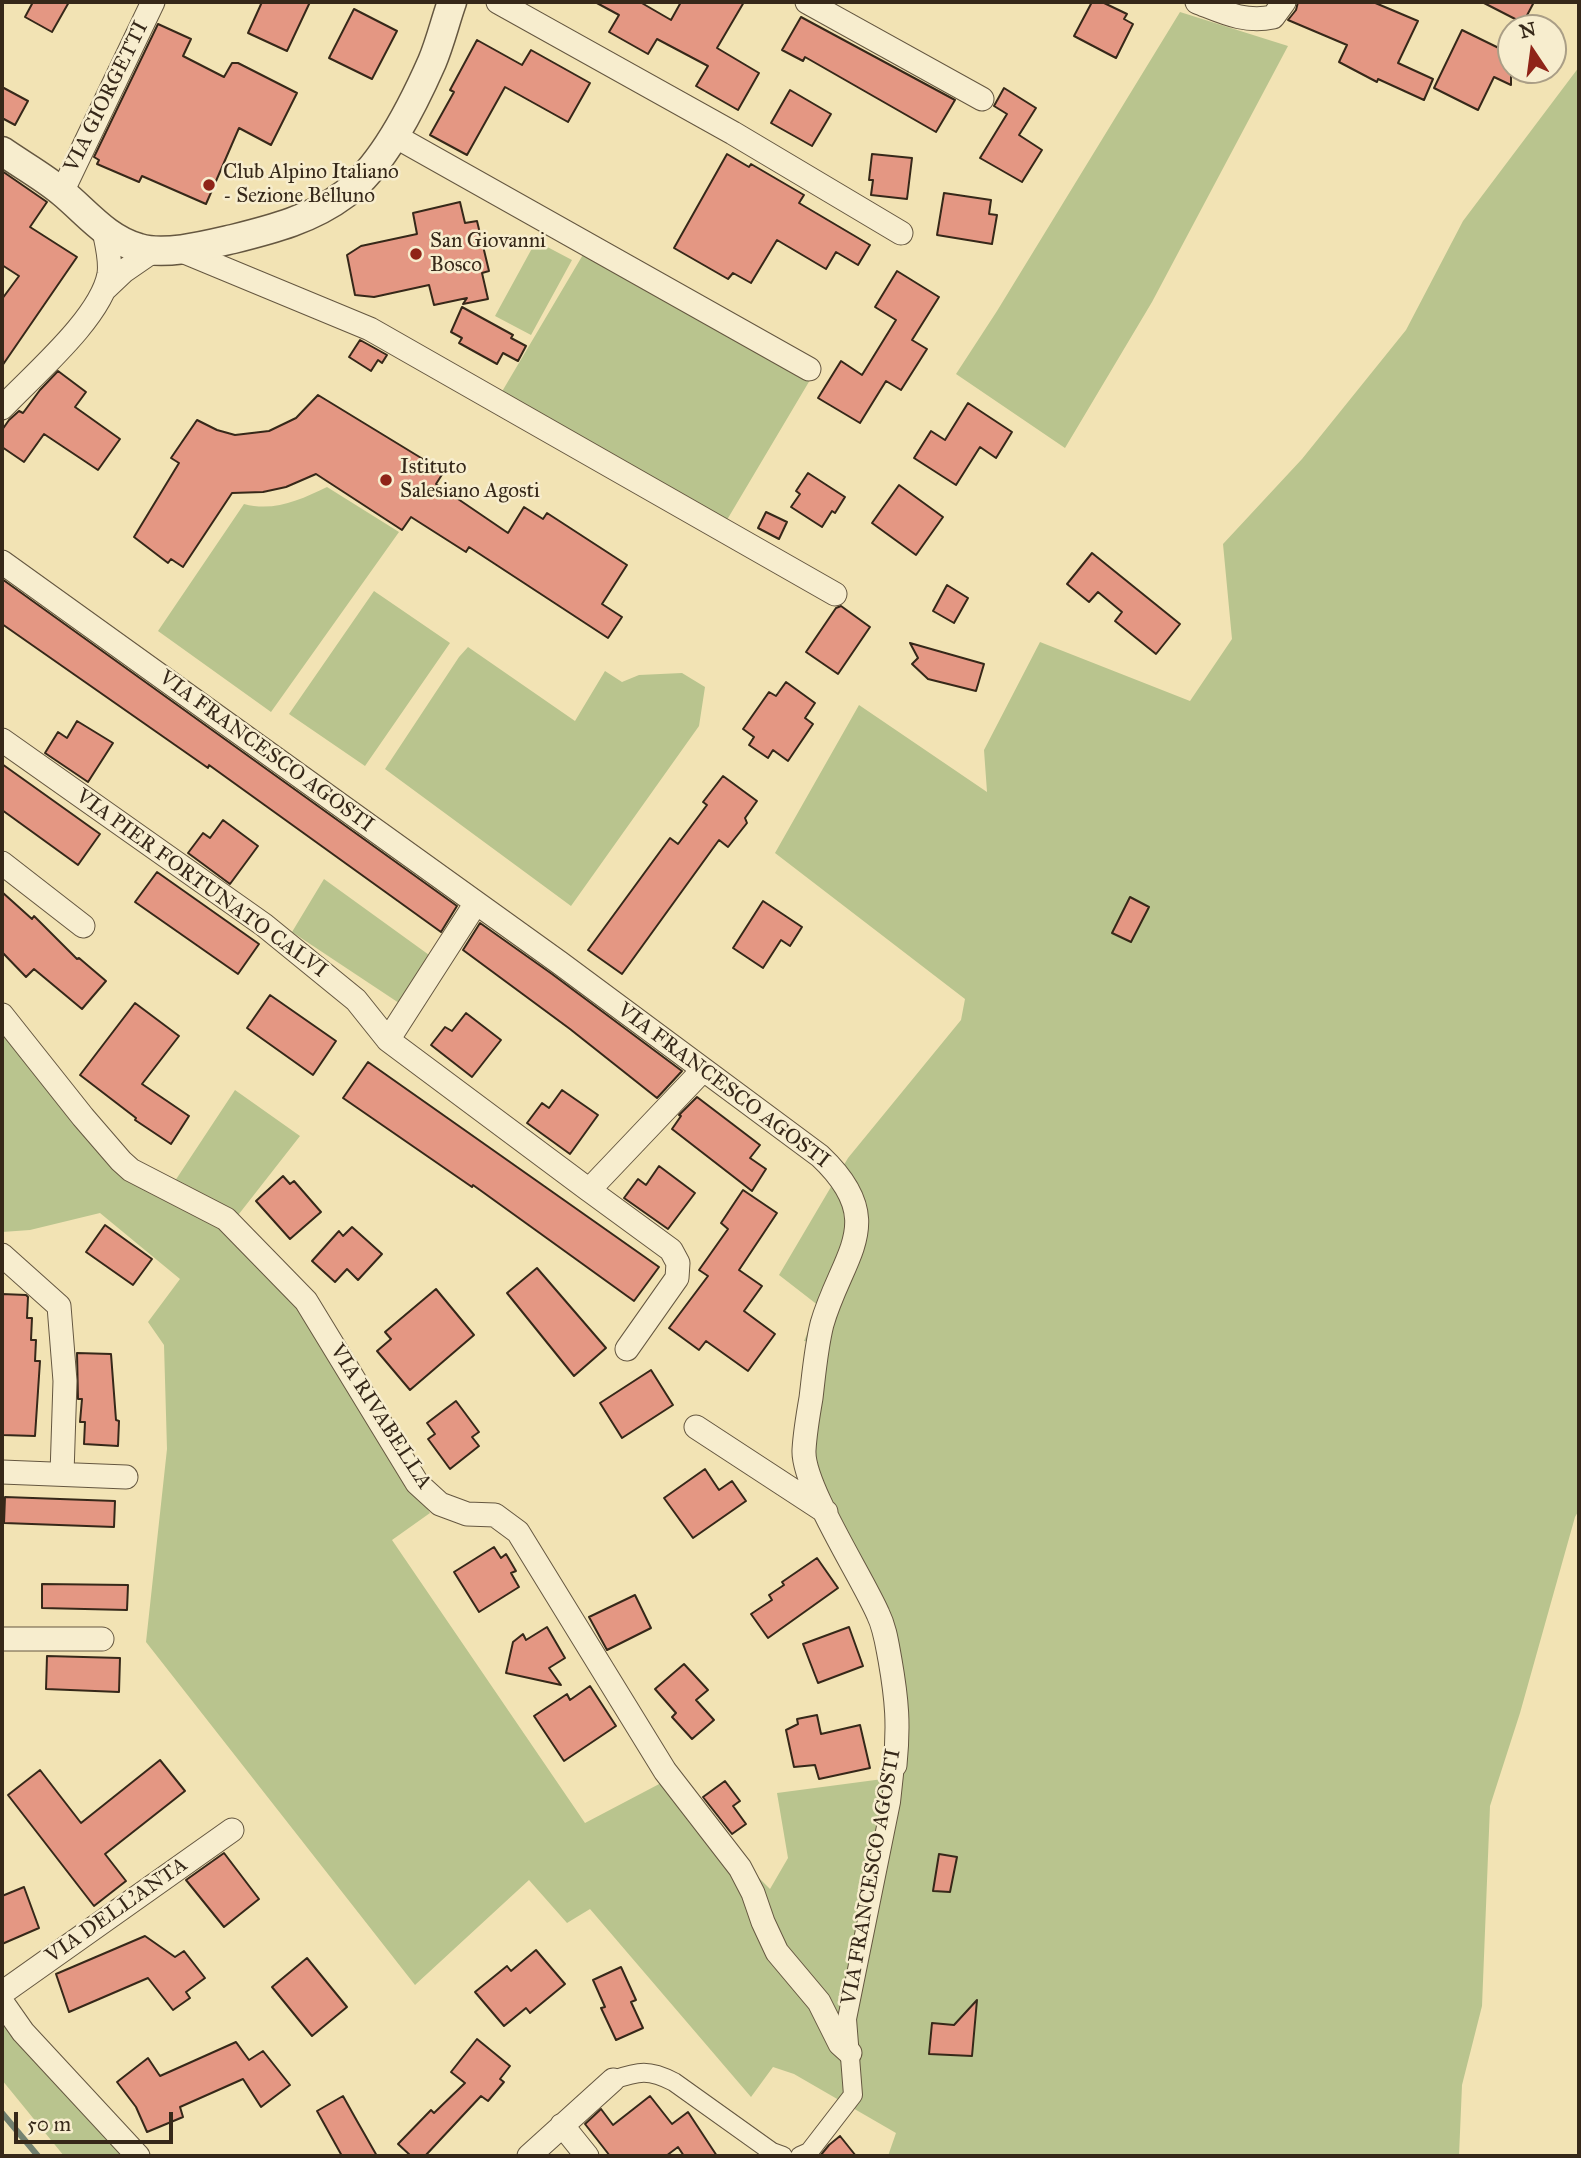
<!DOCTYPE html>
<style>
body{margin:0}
#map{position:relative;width:1581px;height:2158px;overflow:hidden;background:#f2e3b4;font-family:"IM FELL Great Primer",serif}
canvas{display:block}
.frame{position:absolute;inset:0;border:4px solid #362819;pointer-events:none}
.north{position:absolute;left:1497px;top:14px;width:70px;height:70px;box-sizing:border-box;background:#f7edce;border:2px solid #aa9e86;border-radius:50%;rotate:347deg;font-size:19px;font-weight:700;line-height:28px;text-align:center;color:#362819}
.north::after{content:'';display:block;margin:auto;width:24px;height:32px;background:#8f2418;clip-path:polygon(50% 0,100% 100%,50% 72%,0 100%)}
.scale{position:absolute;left:14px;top:2112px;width:159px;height:32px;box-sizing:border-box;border:4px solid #362819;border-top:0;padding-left:9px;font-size:21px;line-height:24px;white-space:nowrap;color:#362819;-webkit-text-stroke:5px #f7edce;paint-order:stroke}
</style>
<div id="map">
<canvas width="1581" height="2158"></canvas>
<div class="frame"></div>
<div class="north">N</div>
<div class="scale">50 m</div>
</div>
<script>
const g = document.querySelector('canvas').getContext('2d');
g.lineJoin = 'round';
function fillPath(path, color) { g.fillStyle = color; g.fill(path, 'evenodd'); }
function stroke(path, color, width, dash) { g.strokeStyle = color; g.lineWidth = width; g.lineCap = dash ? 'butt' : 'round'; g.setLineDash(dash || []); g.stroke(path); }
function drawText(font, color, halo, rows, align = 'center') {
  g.font = font + ' "IM FELL Great Primer",serif'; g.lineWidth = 5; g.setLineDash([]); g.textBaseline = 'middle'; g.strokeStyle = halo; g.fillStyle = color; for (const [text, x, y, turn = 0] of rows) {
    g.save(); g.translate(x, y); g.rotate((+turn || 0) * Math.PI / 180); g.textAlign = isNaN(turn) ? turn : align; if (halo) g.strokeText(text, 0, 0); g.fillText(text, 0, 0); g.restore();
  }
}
fillPath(new Path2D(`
 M1180,12L1288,46L1152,302L1065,448L956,374L997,311Z
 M1579,67V1510L1575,1517L1520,1713L1490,1806L1482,2006L1462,2085L1459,2156H888L896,2133L794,2074L773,2067L751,2097L590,1909L567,1923L529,1880L415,1985L146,1642L167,1449L164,1345L148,1322L180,1279L100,1213L30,1230L2,1232V1026L105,1147L171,1187L235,1090L300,1136L228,1228L277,1282L331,1353L430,1513L392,1540L585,1823L663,1782L770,1889L788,1858L777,1793L898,1777L886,1619L814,1487L817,1343L804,1341L819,1306L779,1275L848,1158L961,1020L965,999L775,853L859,705L987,792L984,750L1040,642L1190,701L1232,639L1223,544L1302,459L1406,330L1463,221Z
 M536,241L572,260L531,335L495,316Z
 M584,253L810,380L718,535L497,400Z
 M327,487L399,532L271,712L158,631L244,504C274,512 300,500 327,487Z
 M374,591L450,643L365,766L289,714Z
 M468,647L575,721L605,671L622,682L639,675L682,673L705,687L699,726L571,906L385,769L459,657Z
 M324,879L436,960L405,1007L292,932Z
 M2,1990L135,2156H64L2,2080Z`), '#b9c48e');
stroke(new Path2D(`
 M2,2113L38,2156`), '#738271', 6);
const building = new Path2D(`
 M33,2H69L52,32L25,17Z
 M262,2H310L287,51L248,33Z
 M595,2H640L671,20L681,2H744L717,48L759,73L738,110L696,86L708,66L657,39L648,54L609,32L619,15Z
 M1092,2H1102L1127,14L1124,19L1133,24L1116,58L1074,36Z
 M1298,2H1373L1418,21L1398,63L1433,79L1424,100L1378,79L1377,82L1339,62L1347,45L1288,20L1296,10Z
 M1482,2H1534L1523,23Z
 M354,9L397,31L372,79L329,58Z
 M801,17L955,100L936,132L805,57L803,61L782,50Z
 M158,24L191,39L183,56L224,77L232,63H238L297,93L271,145L239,128L206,204L142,176L139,182L97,164L99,160L94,157Z
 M1462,30L1511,54V85L1494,77L1478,110L1434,88Z
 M477,40L522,65L531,50L590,83L568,122L505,87L467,155L430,135L454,92L450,90Z
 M2,87L28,101L15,125L2,118Z
 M1004,88L1036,108L1019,135L1042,150L1022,182L980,158L1007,114L994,106Z
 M790,90L831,114L812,146L771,123Z
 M727,154L749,167L751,164L804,195L799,203L870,245L858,265L836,252L826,269L777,240L751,283L733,273L728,279L674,248Z
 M872,154L912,158L907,199L871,195L873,180H869Z
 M2,171L47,202L30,227L77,257L2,366V299L19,276L2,265Z
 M944,193L991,200L989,214L997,215L992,244L937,235Z
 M460,202L465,223L477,221L489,271L482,273L488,299L463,304L467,298L434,305L429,285L374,297L355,295L347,255L361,246L417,234L413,213Z
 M897,271L939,297L912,340L927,349L901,390L886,381L860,423L818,398L841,361L862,375L896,320L875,307Z
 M462,307L513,335L511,338L526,346L518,361L503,353L497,364L459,343L462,338L451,332Z
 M360,340L387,355L382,363L378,360L371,371L349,357Z
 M58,371L86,392L75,407L120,439L98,470L44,434L24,462L2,447V430L9,420L19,411L23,413L40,390Z
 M318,395L431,464L443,473L436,484L508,533L524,507L543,519L547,513L627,565L602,604L622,617L608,638L469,547L466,552L411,517L402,530L316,474L286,487L263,492L232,493L183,567L171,559L168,563L134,537L179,463L171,458L197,420L217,430L235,435L269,431L296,418Z
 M968,403L1012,432L996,458L980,447L956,485L914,458L931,431L945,440Z
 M808,473L845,497L835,513L832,511L822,527L791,507L800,494L796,491Z
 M899,485L943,517L916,555L872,523Z
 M766,512L787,522L779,539L758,528Z
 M1092,553L1180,624L1156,654L1115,621L1122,612L1098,592L1089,602L1067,584Z
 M2,579L457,906L441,932L209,765L208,768L2,624Z
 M947,585L968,598L954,623L933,611Z
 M841,606L870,627L838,674L806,652L836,608Z
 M910,643L984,664L976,691L928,679L912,664L918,658Z
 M786,682L815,703L805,718L813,724L788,761L773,750L768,758L749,745L754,737L743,729L769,692L776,696Z
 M77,721L113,743L88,782L45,753L58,732L67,738Z
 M2,764L100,834L78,865L2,810Z
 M723,776L757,801L745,818L747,823L728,847L719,840L622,974L588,950L670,838L678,844L707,805L703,802Z
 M223,820L258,846L230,884L188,853L203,833L210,838Z
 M157,872L259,944L238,974L135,902Z
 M2,892L32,919L34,916L77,959L79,958L106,981L82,1009L34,969L26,977L2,952Z
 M1130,897L1149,907L1131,942L1112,933Z
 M763,901L802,927L790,946L781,940L763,968L733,948Z
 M480,923L552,974L682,1071L657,1098L570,1029L463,950Z
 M270,995L336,1041L313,1075L247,1028Z
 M135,1003L179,1036L142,1084L189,1116L171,1144L135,1120L136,1118L80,1075Z
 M466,1013L501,1040L472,1077L431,1045L445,1027L452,1031Z
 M368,1062L659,1267L634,1301L473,1185L472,1187L343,1098Z
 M562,1090L598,1115L570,1154L527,1123L542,1103L549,1108Z
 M697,1097L760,1145L750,1158L766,1169L752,1191L672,1129L681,1116L679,1115Z
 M659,1166L695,1193L668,1229L624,1198L638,1179L646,1185Z
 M283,1176L290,1184L294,1181L321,1212L290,1239L256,1201Z
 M743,1190L777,1213L739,1270L762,1286L744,1311L775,1334L748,1371L706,1341L699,1350L669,1328L708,1276L699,1270L728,1229L721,1223Z
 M105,1225L152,1259L133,1285L86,1252Z
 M352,1227L382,1254L358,1280L347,1269L335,1282L312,1261L339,1231L343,1236Z
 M537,1268L606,1348L574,1376L507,1293Z
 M436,1289L474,1335L410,1390L377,1351L391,1339L385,1332Z
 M2,1294L26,1295L28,1297L27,1318H32L31,1340H36L35,1361H40L35,1436L2,1435Z
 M77,1353L111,1354L116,1420L119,1421L118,1446L84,1444L85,1422H80L82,1399H78Z
 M651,1370L673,1405L622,1438L600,1403Z
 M456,1401L479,1432L472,1437L479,1446L450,1469L428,1439L435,1434L427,1423Z
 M705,1469L719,1490L732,1481L746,1501L693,1538L664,1498Z
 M5,1497L115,1501L114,1527L4,1523Z
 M494,1547L501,1558L506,1554L516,1571L511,1573L519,1587L479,1612L454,1572Z
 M817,1558L838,1588L768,1638L751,1614L772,1600L769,1595L784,1585L782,1582Z
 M42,1584L128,1585L127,1610L42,1608Z
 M635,1595L651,1628L607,1650L589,1617Z
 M547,1627L565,1658L549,1668L561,1685L506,1673L513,1642L523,1634L526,1640Z
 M849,1627L863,1666L818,1683L803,1644Z
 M47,1656L120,1658L119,1692L46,1689Z
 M684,1664L708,1690L696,1700L714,1720L692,1739L672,1717L676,1713L655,1689Z
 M590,1686L616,1726L564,1761L534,1716L567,1694L570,1700Z
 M817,1715L821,1734L860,1725L870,1768L819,1779L815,1765L794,1767L786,1730L798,1724L797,1719Z
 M160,1760L185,1791L105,1854L126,1881L94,1906L8,1795L40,1770L81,1823Z
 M725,1781L740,1801L733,1806L746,1824L732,1834L703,1797Z
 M224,1853L259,1899L224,1927L186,1880Z
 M939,1854L957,1857L950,1892L933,1891Z
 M24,1887L39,1928L2,1944V1896Z
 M145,1936L175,1957L184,1951L205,1978L186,1992L190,1998L173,2010L148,1978L69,2012L56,1974Z
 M536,1950L565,1984L530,2013L526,2008L504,2026L475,1992L507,1966L511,1971Z
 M307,1958L347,2007L312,2036L272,1987Z
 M621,1967L636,2000L631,2002L643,2028L616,2040L601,2008L605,2007L593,1980Z
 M977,2000L972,2056L929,2054L932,2023L954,2025Z
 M477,2039L510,2066L500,2079L504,2082L488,2101L481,2096L425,2156H411L398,2144L431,2110L434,2113L465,2083L451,2072Z
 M236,2042L249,2060L263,2051L290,2085L261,2107L243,2079L180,2107L183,2117L147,2132L136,2107L117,2082L148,2058L160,2076Z
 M343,2096L357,2121L377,2156H342L317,2111Z
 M650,2096L672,2124L688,2112L717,2156H684L678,2147L666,2156H610L585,2124L601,2109L613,2125Z
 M840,2136L856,2156H820L829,2145Z`);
fillPath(building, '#e49783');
stroke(building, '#362819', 2);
const pedestrian = new Path2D(`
 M613,2080C639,2071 649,2069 674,2082L772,2152L783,2156
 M800,2156L809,2152L853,2095L847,2019L891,1802L895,1765`);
const minor = new Path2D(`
 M498,2L733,133L901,233
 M807,2L982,99
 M1197,2C1223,12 1244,23 1273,17L1284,2
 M393,135L809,369
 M62,192L153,2
 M177,249L370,329L835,594
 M105,289L124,271L153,251
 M2,408C33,375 101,318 109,274C111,260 107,245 104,231
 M2,562L560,963L820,1156C890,1222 842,1254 822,1324C816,1348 814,1373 811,1398C808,1415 805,1433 804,1450C802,1485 862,1577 878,1614C885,1628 887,1644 890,1660C897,1700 899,1725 895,1765
 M2,740L264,925L356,1000L388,1040L589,1190L703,1070
 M2,863L83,926
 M2,1015L83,1117L121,1161L131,1170L226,1219L306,1301L417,1483L440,1504L467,1514L495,1515L518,1532L665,1771L740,1868L753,1893L763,1922L777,1952L819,2002L840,2044L850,2053
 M388,1040L476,903
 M589,1190L671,1250L678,1263L677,1278L627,1349
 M2,1255L59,1306L65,1381L62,1474
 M696,1427L826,1512
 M2,1472L126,1477
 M2,1639H102
 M2,1993L232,1830
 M2,2002L23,2032L138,2156
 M562,2125L587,2156
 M529,2156L613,2080`);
const tertiary = new Path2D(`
 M2,151C22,165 44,177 63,193C88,214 107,239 139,248C165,256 207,245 233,239C273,229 312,219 345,194C383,166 413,105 432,62C440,43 445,22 452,2`);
stroke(pedestrian, '#655740', 20);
stroke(minor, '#655740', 25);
stroke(tertiary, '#655740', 31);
stroke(pedestrian, '#f7edce', 18);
stroke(minor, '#f7edce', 23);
stroke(tertiary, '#f7edce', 28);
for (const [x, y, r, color] of [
 [209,185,7,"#8f2418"],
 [416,254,7,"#8f2418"],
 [386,480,7,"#8f2418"]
]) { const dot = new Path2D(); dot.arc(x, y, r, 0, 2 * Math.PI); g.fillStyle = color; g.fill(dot); stroke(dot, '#f7edce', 2.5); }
drawText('21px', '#362819', '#f7edce', [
 ["VIA GIORGETTI",107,97,-64],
 ["VIA FRANCESCO AGOSTI",266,752,36],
 ["VIA PIER FORTUNATO CALVI",201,884,36],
 ["VIA FRANCESCO AGOSTI",723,1086,37],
 ["VIA RIVABELLA",380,1417,57],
 ["VIA FRANCESCO AGOSTI",872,1877,-80],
 ["VIA DELL'ANTA",117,1911,-35]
]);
drawText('21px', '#362819', '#f7edce', [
 ["Club Alpino Italiano",223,173],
 ["- Sezione Belluno",223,197],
 ["San Giovanni",430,242],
 ["Bosco",430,266],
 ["Istituto",400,468],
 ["Salesiano Agosti",400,492]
], 'left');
</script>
